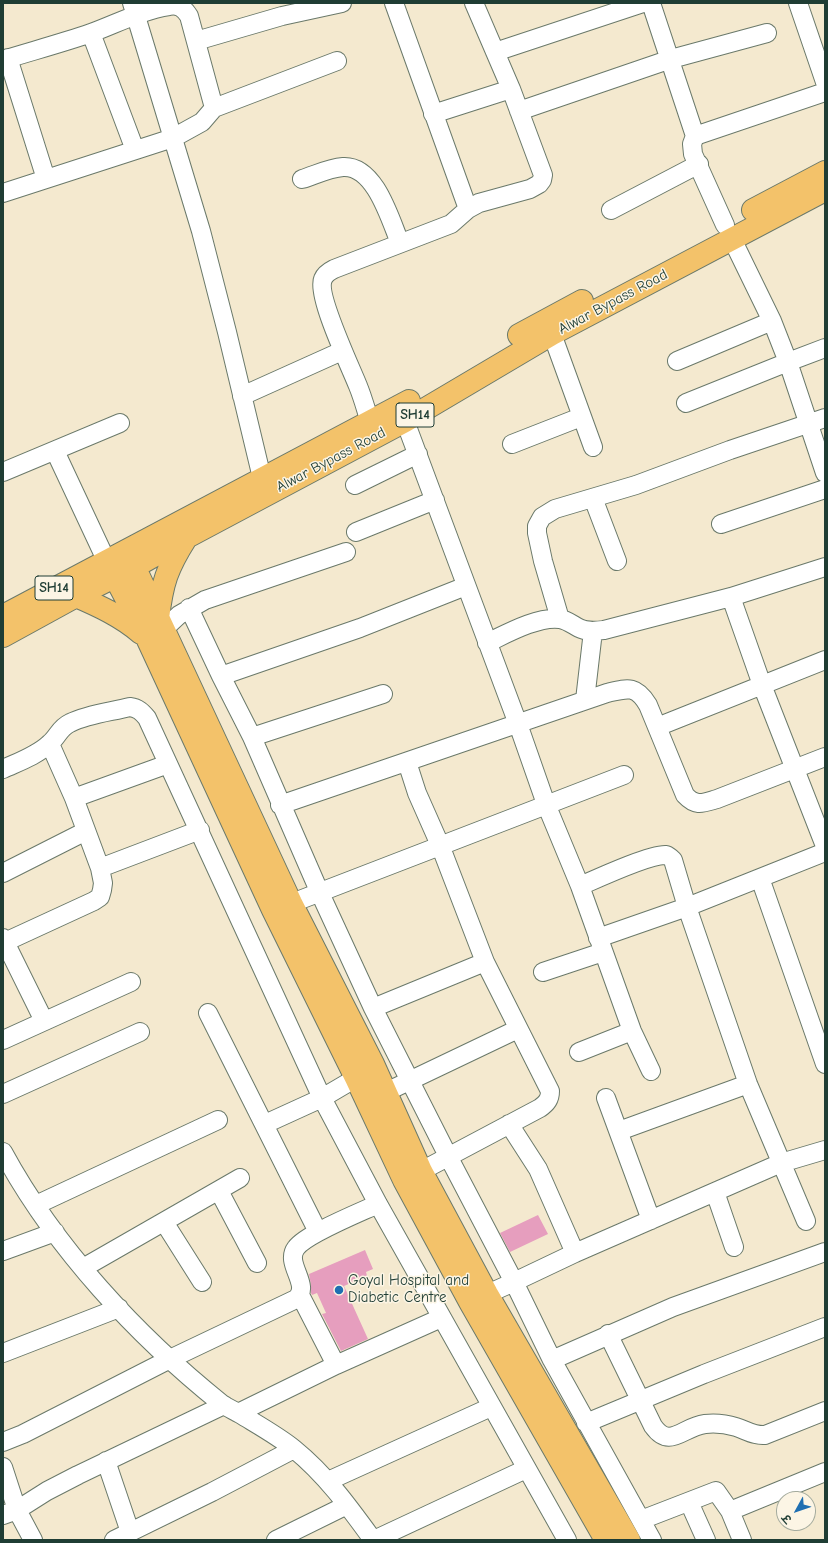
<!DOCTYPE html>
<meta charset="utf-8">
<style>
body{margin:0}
#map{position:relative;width:828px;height:1543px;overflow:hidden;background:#f4e9cf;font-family:"Comic Neue","Playpen Sans Deva",sans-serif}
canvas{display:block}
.frame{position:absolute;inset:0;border:4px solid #1f3d34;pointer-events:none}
.north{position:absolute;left:776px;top:1491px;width:40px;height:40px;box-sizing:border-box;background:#fcf5e5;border:1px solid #a4ab9e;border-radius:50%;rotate:230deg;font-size:11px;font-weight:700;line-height:16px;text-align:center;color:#1f3d34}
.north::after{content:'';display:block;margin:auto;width:14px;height:18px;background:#1f6fb2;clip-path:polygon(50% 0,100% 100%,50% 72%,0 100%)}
</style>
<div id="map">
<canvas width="828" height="1543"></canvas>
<div class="frame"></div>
<div class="north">उ</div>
</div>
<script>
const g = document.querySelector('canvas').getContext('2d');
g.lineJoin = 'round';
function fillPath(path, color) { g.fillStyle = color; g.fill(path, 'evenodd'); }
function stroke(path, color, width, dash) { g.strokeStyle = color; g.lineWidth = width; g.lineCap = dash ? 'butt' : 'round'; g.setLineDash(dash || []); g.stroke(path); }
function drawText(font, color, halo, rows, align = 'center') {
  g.font = font + ' "Comic Neue",sans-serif'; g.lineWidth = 3; g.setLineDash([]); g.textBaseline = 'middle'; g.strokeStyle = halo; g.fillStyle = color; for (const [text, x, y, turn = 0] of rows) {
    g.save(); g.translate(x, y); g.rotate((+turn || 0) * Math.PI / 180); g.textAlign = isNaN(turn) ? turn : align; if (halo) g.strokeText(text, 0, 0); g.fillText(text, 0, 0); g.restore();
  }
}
fillPath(new Path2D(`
 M538,1215L548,1234L510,1252L500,1233Z
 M365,1250L373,1269L366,1272L367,1276L344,1286L368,1339L341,1351L322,1314L326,1313L317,1293L312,1295L311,1293V1285L309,1274Z`), '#e69ebe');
const minor = new Path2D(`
 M132,3L201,231L227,332L262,478
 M394,3L468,209
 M651,3L695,136
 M798,3L825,82
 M91,33L135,150
 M196,41L282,16L342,3
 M495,52L643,3
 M8,58L46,179
 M3,60C32,51 62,43 91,33C116,24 142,10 169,6C178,4 184,8 189,16L214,108
 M519,111L671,59L767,33
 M433,114L511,89
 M302,179C315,175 329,168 343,167C375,165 390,219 400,243
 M3,193L173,138L202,122L214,108L337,61
 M611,210L699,164
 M725,225L693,154L692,144L695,136L825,92
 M732,239L772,321L788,362L825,473
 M552,334L593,447
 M677,361L772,321
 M242,396L342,351
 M686,403L788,362L825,348
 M405,421L518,724L546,804L580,886L632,1031L651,1071
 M370,422C366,410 363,398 358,386C351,368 316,295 323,279C325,274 330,271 334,269L451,224L468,209L479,203L530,189L539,184L542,180L543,175L511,89L474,3
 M512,444L581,417
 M55,451L107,562
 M3,472L120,423
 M355,485L418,454
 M593,498L617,561
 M721,524L825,489
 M356,532L435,500
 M731,597L762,685L825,846
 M189,608L221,676L252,737L319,891L373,1008L448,1156L514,1282L552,1360L652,1540
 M560,619L543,561L537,533V526L542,517L555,509L636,485L730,450L825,418
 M164,629L179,615L205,600L346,552
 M487,643C506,634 538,616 560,619C567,620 573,625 579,628C587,632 595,631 604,630L731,597L825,567
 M221,676L360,628L466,586
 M585,700L593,631
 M657,727L825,660
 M252,737L383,694
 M407,762L417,793L440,845L485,962L550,1091C550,1099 547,1103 540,1108L410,1177
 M3,769C18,762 36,756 49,744C58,737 59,728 70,723C88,714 110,712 130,707C138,708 142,712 147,718L322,1098L378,1204L567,1540
 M74,798L168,764
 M280,805L607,693C628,688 636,685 648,705L685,795C696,807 703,803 717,799L825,757
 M100,868L200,830
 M3,873L86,831
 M760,878L825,1064
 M580,886C596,879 650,854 666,855C669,856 671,858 673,860L687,907L748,1084L806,1221
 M279,908L624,775
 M3,938L44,1021
 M598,938L687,907L825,852
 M5,942L94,901L100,897L102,890L103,883L100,868L74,798L50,744
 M543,972L603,952
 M373,1008L485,962
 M208,1013L318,1232
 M3,1040L131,982
 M579,1052L632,1031
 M386,1092L518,1029
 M3,1094L140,1032
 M606,1098L651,1220
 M265,1124L322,1098L356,1078
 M509,1124L538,1169L575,1253
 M619,1131L748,1084
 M3,1152C55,1248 137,1336 222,1404C228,1408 235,1411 240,1414C258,1425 278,1436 294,1449C326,1475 349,1507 373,1540
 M219,1191L257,1263
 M715,1192L734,1247
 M36,1205L218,1120
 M164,1222L202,1282
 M3,1251L55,1232
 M83,1268L240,1178
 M300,1295L336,1365
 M474,1300L514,1282L575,1253L781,1163L825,1150
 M608,1334L653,1426C670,1450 682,1427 705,1424C714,1423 726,1424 736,1427C746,1430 754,1436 765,1435L825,1411
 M3,1353L119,1308
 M552,1360L673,1307L825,1252
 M238,1413L336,1365L441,1318
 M586,1423L704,1374L825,1327
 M3,1442L23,1434L170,1359L296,1299C312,1285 284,1264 296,1248C306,1234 361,1212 378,1204
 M106,1461L130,1532
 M3,1467L17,1510L33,1540
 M328,1481L491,1407
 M689,1502L706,1540
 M730,1511L825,1472
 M3,1515L17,1510L47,1491L78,1475L224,1405
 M641,1520L716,1491L730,1511L742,1540
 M114,1540L212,1492L294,1449
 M276,1540L347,1505
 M374,1540L526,1469`);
const major = new Path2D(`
 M753,210L825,172
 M519,335L582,301
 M127,551L291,903L373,1064L421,1171L487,1294L629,1540
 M107,562L147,638L273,910L356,1078L404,1180L470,1302L606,1540
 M76,596C99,606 121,616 141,633
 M3,616L409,401
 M158,618C162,583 167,568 186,538
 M3,636L76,596L134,567L187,537L405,421L552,334L825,190`);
stroke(minor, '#6a796a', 20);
stroke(major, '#6a796a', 24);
stroke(minor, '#fff', 18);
stroke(major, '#f3c26a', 22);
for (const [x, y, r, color] of [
 [339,1290,5,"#1f6fb2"]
]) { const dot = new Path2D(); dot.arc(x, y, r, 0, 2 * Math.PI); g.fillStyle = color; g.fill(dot); stroke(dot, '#fcf5e5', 1.5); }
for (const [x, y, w] of [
 [415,415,38],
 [54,588,38]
]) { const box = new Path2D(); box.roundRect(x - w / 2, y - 12, w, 24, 3); g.fillStyle = '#fcf5e5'; g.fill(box); stroke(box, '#1f3d34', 1); }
drawText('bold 14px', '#1f3d34', null, [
 ["SH14",415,415],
 ["SH14",54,588]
]);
drawText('15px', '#1f3d34', '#fcf5e5', [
 ["Alwar Bypass Road",613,302,-28],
 ["Alwar Bypass Road",331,460,-28]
]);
drawText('15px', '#1f3d34', '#fcf5e5', [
 ["Goyal Hospital and",348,1281],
 ["Diabetic Centre",348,1298]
], 'left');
</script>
